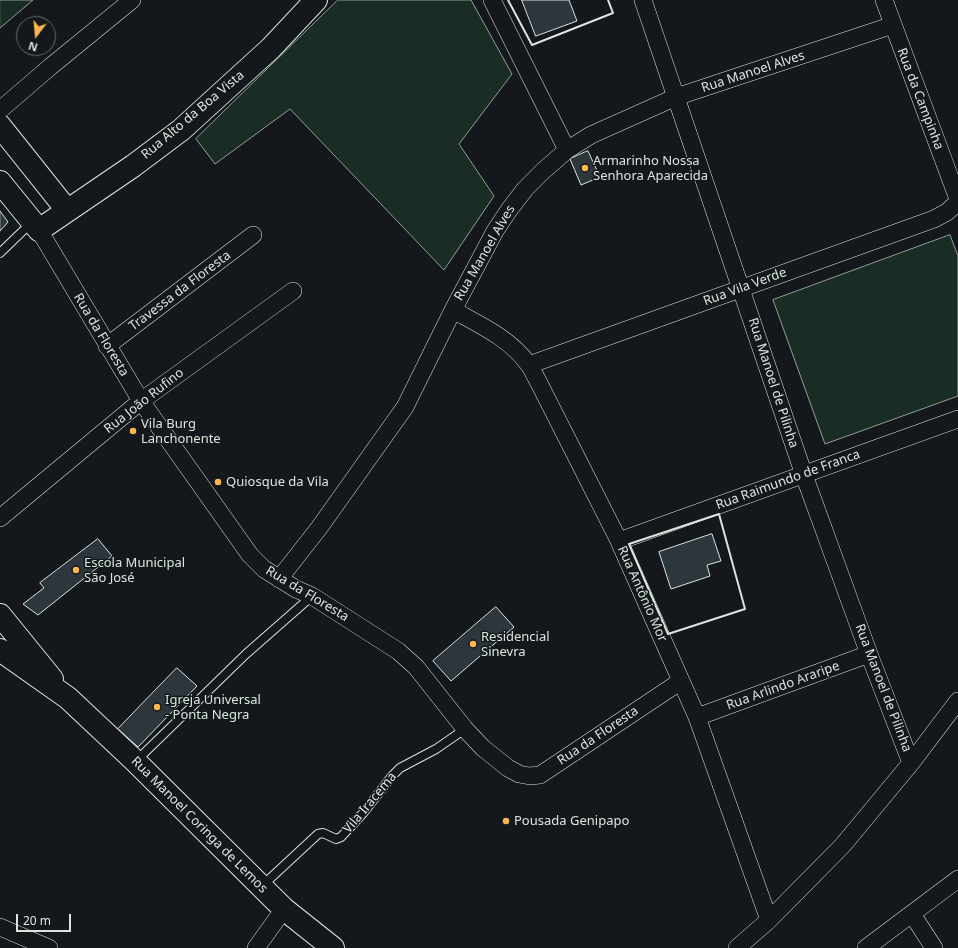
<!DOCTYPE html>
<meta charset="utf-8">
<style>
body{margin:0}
#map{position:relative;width:958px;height:948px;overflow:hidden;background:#14181c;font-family:"Noto Sans",sans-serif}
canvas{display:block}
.north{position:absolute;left:16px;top:16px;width:40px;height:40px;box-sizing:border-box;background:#14181c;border:1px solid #626a69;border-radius:50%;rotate:196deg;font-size:11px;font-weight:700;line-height:16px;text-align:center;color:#d8e6dc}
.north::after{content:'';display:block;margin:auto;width:14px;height:18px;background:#ffb74d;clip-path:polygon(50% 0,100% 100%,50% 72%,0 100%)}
.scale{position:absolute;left:16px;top:914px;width:55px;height:18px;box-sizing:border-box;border:2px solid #d8e6dc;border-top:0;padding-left:5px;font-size:12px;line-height:14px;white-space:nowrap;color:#d8e6dc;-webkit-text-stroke:3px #14181c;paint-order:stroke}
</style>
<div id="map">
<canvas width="958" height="948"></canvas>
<div class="north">N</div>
<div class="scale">20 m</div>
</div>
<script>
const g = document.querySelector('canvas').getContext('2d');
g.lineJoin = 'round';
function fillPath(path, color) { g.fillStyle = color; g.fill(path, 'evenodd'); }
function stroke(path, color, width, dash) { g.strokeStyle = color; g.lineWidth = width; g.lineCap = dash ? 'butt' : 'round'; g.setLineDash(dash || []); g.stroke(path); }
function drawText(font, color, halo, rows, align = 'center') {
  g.font = font + ' "Noto Sans",sans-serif'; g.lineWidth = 3; g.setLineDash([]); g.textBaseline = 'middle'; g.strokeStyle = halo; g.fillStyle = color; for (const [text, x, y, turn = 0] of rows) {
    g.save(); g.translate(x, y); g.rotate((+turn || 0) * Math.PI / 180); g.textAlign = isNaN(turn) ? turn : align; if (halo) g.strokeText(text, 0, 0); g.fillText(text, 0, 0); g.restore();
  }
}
const green = new Path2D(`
 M0,0H33L0,28Z
 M338,0H471L512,74L459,144L494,196L444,270L290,109L215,164L196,139Z
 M950,235L958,256V396L825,444L773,300Z`);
fillPath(green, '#1a2d24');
stroke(green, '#939e99', 1);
const building = new Path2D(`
 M522,0H569L577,21L536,36Z
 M588,151L600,177L581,185L570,159Z
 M0,211L8,222L0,231Z
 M712,534L721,561L707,565L710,576L671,589L659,552Z
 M98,539L112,556L38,615L23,604L44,588L40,583Z
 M496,607L514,627L451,681L433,661Z
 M177,668L197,686L138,747L118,729Z`);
fillPath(building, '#2c363c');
stroke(building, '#d8e6dc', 1);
const lane = new Path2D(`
 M0,253L31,223
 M136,761L246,654L312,596
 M262,886L318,834L323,833L336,839L341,837L364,812L392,776L400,768L436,749L465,729`);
const street = new Path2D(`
 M492,0L567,150
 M643,0L804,475L869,654L911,763
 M884,0L958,199
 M0,110L50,67L132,0
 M39,230L141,401L250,555L264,569L296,589L312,596L398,651L416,667L465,729L483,748L508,768L519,774L530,776L540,775L681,681
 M453,310C480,325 511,339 529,365C533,371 536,378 540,385L619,541L697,717L769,920
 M107,346L253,235
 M529,365L934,219L947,212L958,202
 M0,518L141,401L293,291
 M619,541L958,419
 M279,579L319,528L405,407L453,310L495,231L509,210L525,189L543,171L567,150L591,135L676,97L893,25
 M697,717L869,654
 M912,914L934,948
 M0,927L49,948
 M256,948L284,909
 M737,948L769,920L843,845L911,763L958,701
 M866,948L958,879`);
const secondary = new Path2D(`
 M0,126L67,210
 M0,182L39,230L133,166L181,130L271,48L316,0
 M0,615L52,679
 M0,650L68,698L135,761L284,909L333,948`);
stroke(lane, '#d8e6dc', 10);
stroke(street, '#d8e6dc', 18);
stroke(secondary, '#d8e6dc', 24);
stroke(lane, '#14181c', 8);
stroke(street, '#14181c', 17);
stroke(secondary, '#14181c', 22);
stroke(new Path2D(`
 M508,0L532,45L613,13L608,0
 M719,514L745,609L668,634L629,544Z`), '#d8e6dc', 2);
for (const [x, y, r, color] of [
 [585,168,4,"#ffb74d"],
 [133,431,4,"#ffb74d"],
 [218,482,4,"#ffb74d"],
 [76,570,4,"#ffb74d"],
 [473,644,4,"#ffb74d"],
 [157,707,4,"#ffb74d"],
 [506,821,4,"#ffb74d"]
]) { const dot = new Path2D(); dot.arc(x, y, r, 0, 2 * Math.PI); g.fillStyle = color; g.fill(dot); stroke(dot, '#14181c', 1.5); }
drawText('13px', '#d8e6dc', '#14181c', [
 ["Rua Manoel Alves",753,72,-18],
 ["Rua da Campinha",920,99,69],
 ["Rua Alto da Boa Vista",193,115,-40],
 ["Rua Manoel Alves",485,253,-60],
 ["Rua Vila Verde",745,287,-20],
 ["Travessa da Floresta",180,291,-37],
 ["Rua da Floresta",101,335,59],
 ["Rua Manoel de Pilinha",773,383,72],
 ["Rua João Rufino",144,401,-38],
 ["Rua Raimundo de Franca",788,480,-20],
 ["Rua da Floresta",307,594,31],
 ["Rua Antônio Mor",642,594,66],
 ["Rua Arlindo Araripe",783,686,-20],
 ["Rua Manoel de Pilinha",883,688,69],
 ["Rua da Floresta",598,736,-34],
 ["Vila Iracema",370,803,-50],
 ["Rua Manoel Coringa de Lemos",199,825,45]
]);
drawText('13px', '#d8e6dc', '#14181c', [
 ["Armarinho Nossa",593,161],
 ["Senhora Aparecida",593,176],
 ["Vila Burg",141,424],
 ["Lanchonente",141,439],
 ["Quiosque da Vila",226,482],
 ["Escola Municipal",84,563],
 ["São José",84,578],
 ["Residencial",481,637],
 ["Sinevra",481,652],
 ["Igreja Universal",165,700],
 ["- Ponta Negra",165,715],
 ["Pousada Genipapo",514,821]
], 'left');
</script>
